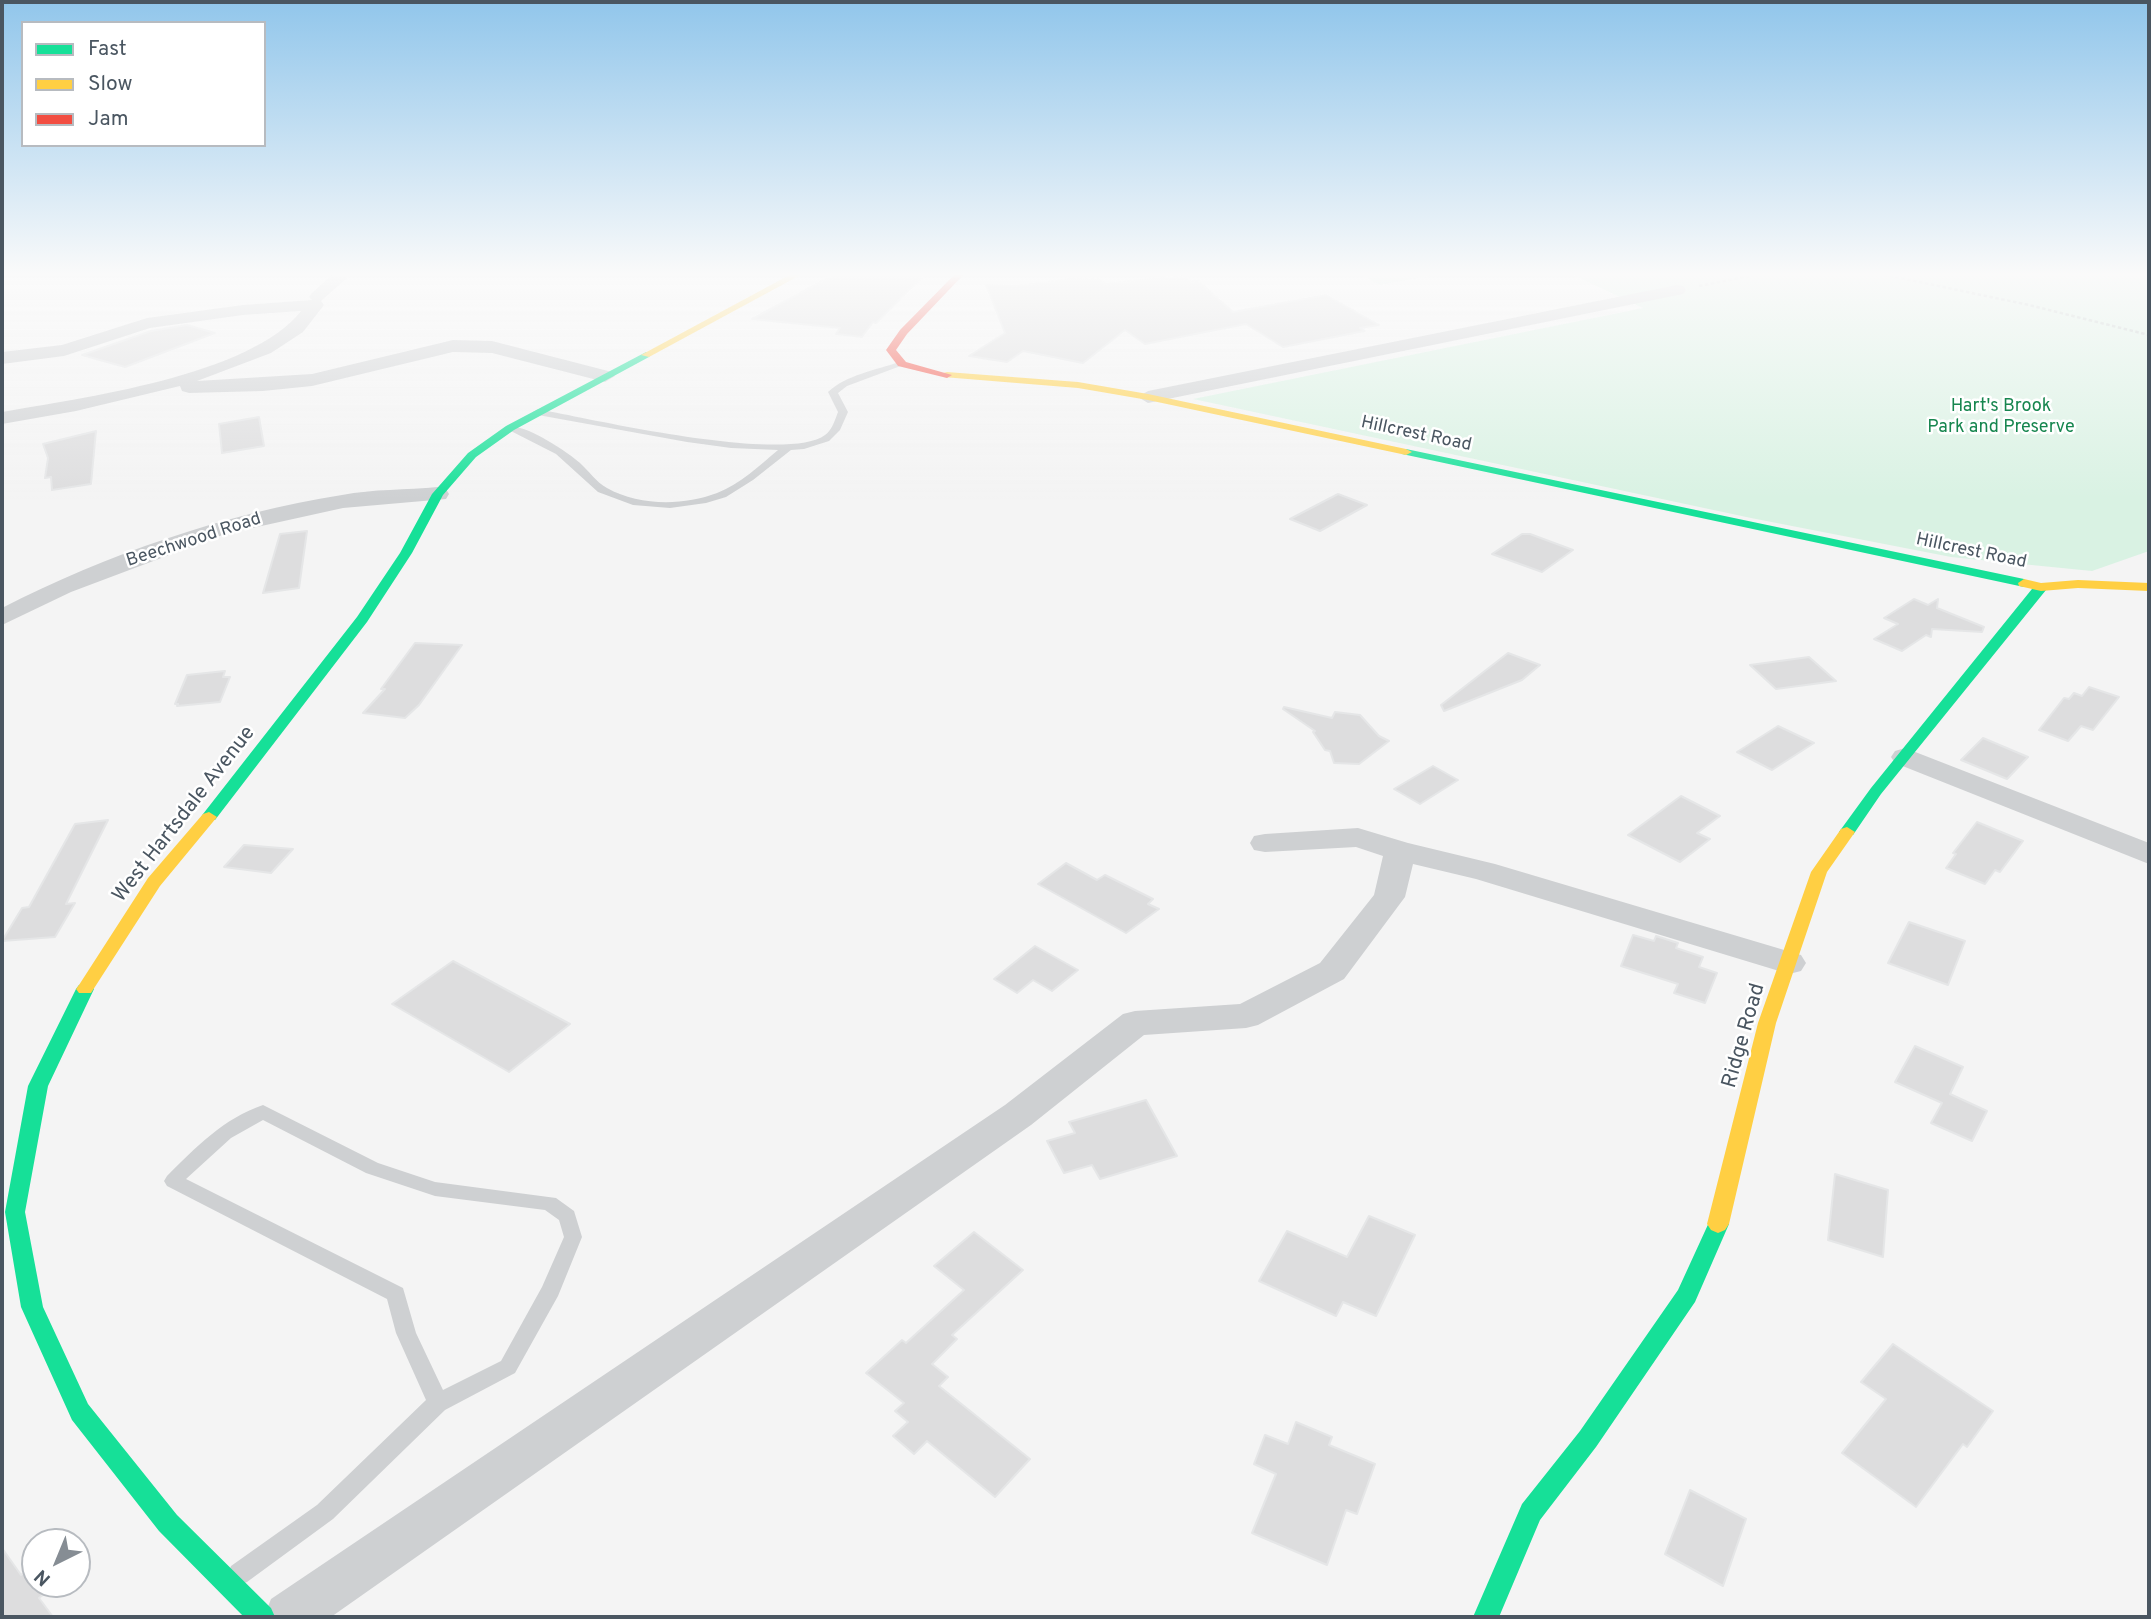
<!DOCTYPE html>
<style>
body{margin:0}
#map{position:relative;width:2151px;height:1619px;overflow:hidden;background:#f4f4f4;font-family:Overpass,sans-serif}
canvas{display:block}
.frame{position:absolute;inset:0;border:4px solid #4a5661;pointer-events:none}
.legend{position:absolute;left:21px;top:21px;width:245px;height:126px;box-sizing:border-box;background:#fff;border:2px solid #b7bbc0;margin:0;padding:9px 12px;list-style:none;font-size:21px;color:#4a5661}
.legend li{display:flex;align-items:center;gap:14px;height:35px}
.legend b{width:35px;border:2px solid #b7bbc0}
.north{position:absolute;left:21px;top:1528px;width:70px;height:70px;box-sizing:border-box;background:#fff;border:2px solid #b7bbc0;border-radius:50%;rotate:223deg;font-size:19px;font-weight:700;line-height:28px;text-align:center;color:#4a5661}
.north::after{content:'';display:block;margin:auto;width:24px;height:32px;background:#868d94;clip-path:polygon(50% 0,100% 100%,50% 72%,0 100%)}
</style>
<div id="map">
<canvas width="2151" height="1619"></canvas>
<div class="frame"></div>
<ul class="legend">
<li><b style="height:9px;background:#16e098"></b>Fast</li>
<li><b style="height:9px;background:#ffcf43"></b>Slow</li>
<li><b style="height:9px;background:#f24e42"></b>Jam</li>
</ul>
<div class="north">N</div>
</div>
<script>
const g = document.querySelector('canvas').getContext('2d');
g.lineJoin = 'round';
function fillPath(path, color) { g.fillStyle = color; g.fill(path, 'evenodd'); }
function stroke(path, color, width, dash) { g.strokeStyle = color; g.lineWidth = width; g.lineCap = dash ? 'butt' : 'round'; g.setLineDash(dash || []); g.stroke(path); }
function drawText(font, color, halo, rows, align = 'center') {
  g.font = font + ' Overpass,sans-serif'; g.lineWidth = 5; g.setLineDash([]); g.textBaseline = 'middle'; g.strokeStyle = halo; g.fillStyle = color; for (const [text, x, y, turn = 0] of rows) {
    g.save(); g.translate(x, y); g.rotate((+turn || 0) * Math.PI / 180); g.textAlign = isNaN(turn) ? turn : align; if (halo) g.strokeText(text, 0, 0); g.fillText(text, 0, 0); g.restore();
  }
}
fillPath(new Path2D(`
 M1356,272H1449L1380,285Z
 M1567,272H2149V551L2092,571L1951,557L1751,518L1193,399L1643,308Z`), '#d9f2e3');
const building = new Path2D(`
 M839,272H927L876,323L873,322L862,337L836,334L840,328L752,319Z
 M1185,276L1191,282L1198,281L1233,312L1326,295L1379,325L1360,328L1365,331L1283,347L1246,324L1145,344L1125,330L1083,363L1023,351L1007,362L969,356L1005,333L986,285L1016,286L1073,279L1100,280L1105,284Z
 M187,325L215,333L125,367L82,355L151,331Z
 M259,417L264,446L222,453L219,424Z
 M96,431L91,484L52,490L51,477L45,478L48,458L43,444Z
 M1338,494L1367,505L1320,531L1290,519Z
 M307,531L299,588L263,593L280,534Z
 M1522,534H1530L1573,550L1542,572L1492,554Z
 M1914,599L1928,605L1938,599L1937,608L1984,627L1982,632L1932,629L1931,637L1926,635L1902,651L1874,639L1898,624L1884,618Z
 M415,643L462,645L419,705L405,718L363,713L385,689H381Z
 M1508,653L1540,665L1522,680L1444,711L1441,705Z
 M1809,657L1836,681L1776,689L1750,665Z
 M225,671L223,677H230L220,702L177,706L178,704H175L187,675Z
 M2089,687L2119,697L2093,730L2081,726L2068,741L2039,730L2064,698L2069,699L2074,693L2082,696Z
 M1284,707L1332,718L1335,712L1360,715L1379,736L1389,741L1359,764L1334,763L1330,751L1325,750L1313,732L1315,731L1283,709Z
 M1778,726L1814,743L1772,770L1737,752Z
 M1983,738L2028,757L2007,779L1961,760Z
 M1433,766L1458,780L1420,804L1394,789Z
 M1681,796L1720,816L1697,833L1710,839L1680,862L1628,835Z
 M108,820L66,904L75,903L55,937L2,941L22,908L29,907L75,824Z
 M1977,822L2023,841L2000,872L1995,870L1985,884L1946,868L1956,854L1953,853Z
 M244,845L293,849L271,873L224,867Z
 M1066,863L1097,880L1105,875L1153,899L1148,904L1159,909L1126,933L1038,884Z
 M1909,922L1965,941L1948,985L1888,963Z
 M1633,935L1654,941L1656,936L1678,943L1676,948L1703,957L1699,967L1717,973L1705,1003L1674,993L1678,984L1621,966Z
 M1035,946L1078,970L1052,991L1033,980L1017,993L994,979Z
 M453,961L570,1024L509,1072L392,1004Z
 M1915,1046L1963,1067L1950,1094L1987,1111L1972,1141L1931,1123L1942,1103L1895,1082Z
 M1146,1100L1177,1156L1100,1179L1092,1165L1064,1173L1047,1141L1075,1133L1069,1122Z
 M1835,1174L1888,1190L1883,1257L1828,1240Z
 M1369,1216L1415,1235L1376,1316L1343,1302L1336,1316L1259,1281L1287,1231L1347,1257Z
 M974,1232L1023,1270L952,1335L957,1339L932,1364L948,1377L939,1386L1030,1459L995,1497L927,1441L914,1454L893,1436L908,1422L895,1411L904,1403L866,1373L902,1340L906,1343L964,1290L934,1266Z
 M1893,1344L1993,1411L1967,1447L1963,1444L1916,1507L1842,1453L1886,1399L1861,1382Z
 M1296,1422L1332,1437L1329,1445L1375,1464L1357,1514L1346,1510L1327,1565L1252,1533L1276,1474L1254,1464L1265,1435L1288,1444Z
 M1690,1490L1746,1519L1723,1586L1665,1554Z
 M2,1548L21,1575L32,1566L35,1584H45L49,1590L39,1598L53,1617H2Z`);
fillPath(building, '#ddddde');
stroke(building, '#e5e6e7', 2);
stroke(new Path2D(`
 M1872,272L2029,305L2149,335
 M1699,286L1770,272`), '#bcc7c4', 2.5, [3.5, 2.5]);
fillPath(new Path2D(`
 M899,362L906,364L847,386L838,393L848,412L840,430L829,441L804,449L791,450L753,480L726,497L706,503L670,508L633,505L598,492L556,454L505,428C519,419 568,452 580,463C589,471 596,482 607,488C639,506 683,506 717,493C740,484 759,466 778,450L731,448L687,442L538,415L533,412L538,409C590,419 786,464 825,435C832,430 835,420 838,412L828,392C846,375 876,370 899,362Z
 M263,1105L378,1163L435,1182L556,1198L574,1211L582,1237L558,1296L515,1373L445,1410L333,1519L247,1582L239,1585L231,1582L228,1574L231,1566L317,1505L426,1400L396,1333L387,1299L167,1186L164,1181L167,1176C195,1148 224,1118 263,1105ZM263,1120L366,1173L435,1196L545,1210L559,1220L564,1237L542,1287L501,1361L443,1390L416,1333L403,1288L186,1179L231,1138Z`), '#ced0d2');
fillPath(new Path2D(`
 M335,272H354L321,301L324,305L303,332L271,353L197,381L312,374L453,340L492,341L612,372L615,376L605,382L492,353L453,352L312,386L263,391L189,393L182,391L180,386L76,411L2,424V412C81,398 250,376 301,311L243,315L150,328L64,356L2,364V352L62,345L147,318L243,305L312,300L309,297L312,293Z
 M1677,285L1683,286L1686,290L1683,294L1148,403L1138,397L1148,391Z
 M438,487L446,489L449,494L446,499L343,508L225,534L71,592L2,625V608C107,554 224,514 342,495C373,489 406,490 438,487Z
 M1905,748L2149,843V864L1895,763L1891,757L1895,751Z
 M1358,828L1408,843L1495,864L1801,955L1806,963L1801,971L1789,974L1476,879L1413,864L1405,897L1344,979L1258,1025L1246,1028L1144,1035L1031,1125L331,1617H264L271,1599L1005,1105L1123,1014L1135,1011L1240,1004L1320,963L1374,895L1383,856L1356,847L1265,852L1254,850L1250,843L1254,836L1265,834Z`), '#ced0d2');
fillPath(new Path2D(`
 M646,352L651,355L649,357L514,430L476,457L443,495L412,553L367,622L215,820H203L201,817L203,814L357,617L400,553L432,494L468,453L506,426Z
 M1406,449L2024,579L2030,583L2024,587L1402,454V450Z
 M2041,583L2046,584V590L1881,794L1853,835H1841L1839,832L1871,788L2036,584Z
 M85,983L91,985L94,989L48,1086L25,1212L43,1307L88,1404L177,1515L271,1608L275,1617H244L159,1531L72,1420L21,1307L5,1212L28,1086L76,989L79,985Z
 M1718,1215L1725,1218L1729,1224L1695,1302L1596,1447L1540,1520L1499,1617H1473L1522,1504L1580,1431L1678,1290L1711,1218Z`), '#16e098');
fillPath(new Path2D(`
 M795,272H806L649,357L641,355Z
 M947,372L1078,382L1148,394L1406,449L1412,452L1406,455L1148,400L1078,388L943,377V373Z
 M2024,579L2041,583L2078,580L2149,583V591L2078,588L2041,591L2019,586L2018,583Z
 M209,812L217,817L160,886L91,993H79L76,989L79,985L148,878L203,814Z
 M1847,827L1855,832L1827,872L1776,1023L1729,1224L1725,1230L1718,1233L1711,1230L1707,1224L1758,1023L1811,872L1841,829Z`), '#ffcf43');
fillPath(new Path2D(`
 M957,272H966L907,334L896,350L906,362L952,375L947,378L898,366L886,350L900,330Z`), '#f24e42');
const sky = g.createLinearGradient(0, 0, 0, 499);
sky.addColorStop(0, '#91c6eb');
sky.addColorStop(0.55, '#fafafa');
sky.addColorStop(1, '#fafafa00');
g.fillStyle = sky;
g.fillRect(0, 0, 2151, 499);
drawText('18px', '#17864f', '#fff', [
 ["Hart's Brook",2001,407],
 ["Park and Preserve",2001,428]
]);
drawText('18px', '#4a5661', '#fff', [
 ["Hillcrest Road",1416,435,12],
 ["Beechwood Road",194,541,-18],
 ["Hillcrest Road",1971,552,12]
]);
drawText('21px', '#4a5661', '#fff', [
 ["West Hartsdale Avenue",185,815,-52],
 ["Ridge Road",1745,1036,-74]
]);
</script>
